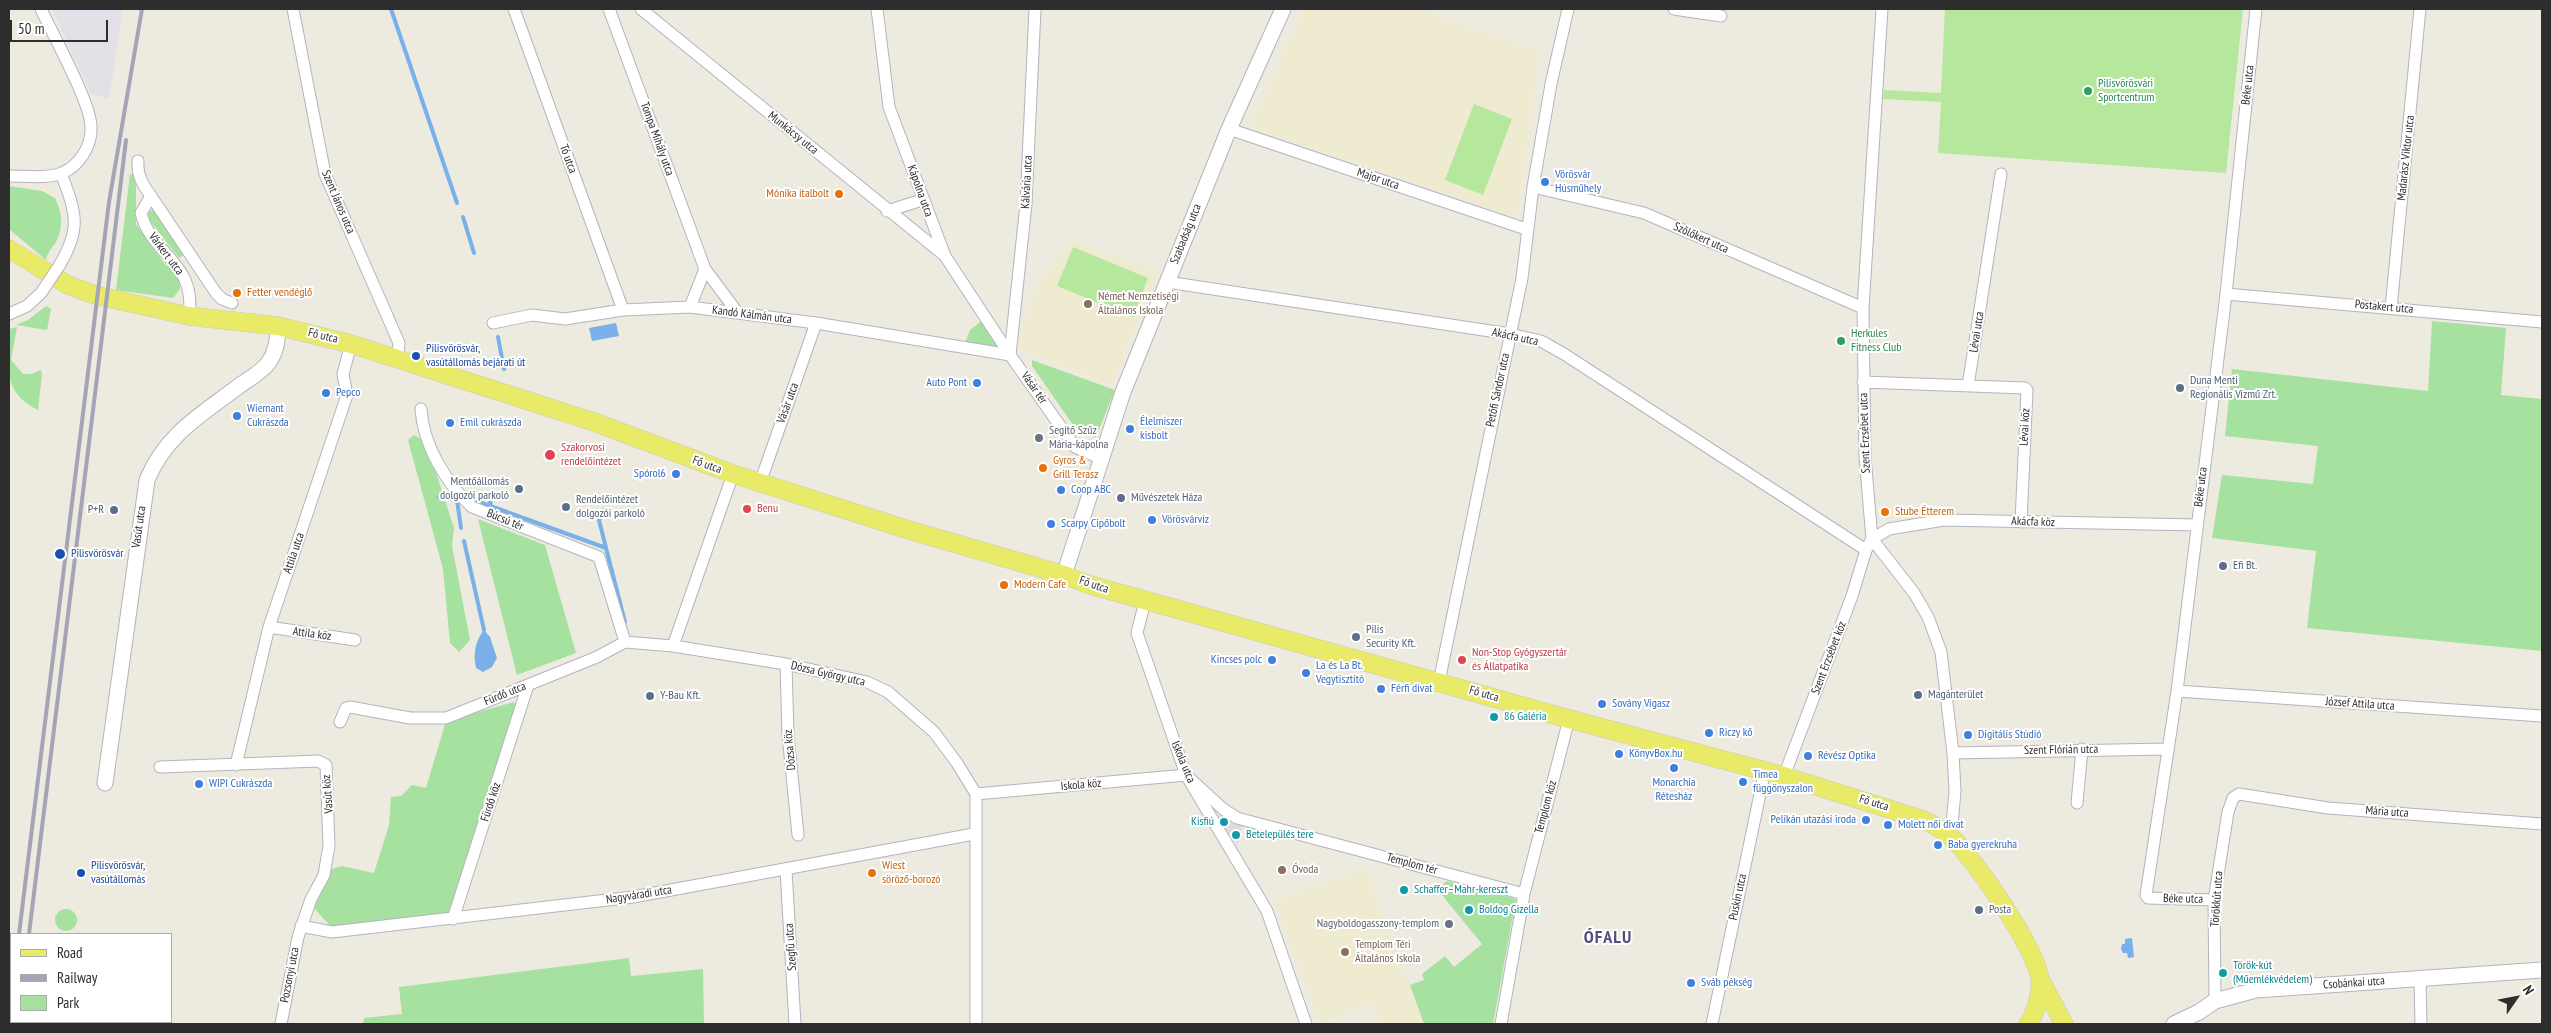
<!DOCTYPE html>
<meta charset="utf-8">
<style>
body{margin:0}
#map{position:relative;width:2551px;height:1033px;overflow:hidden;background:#edebe0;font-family:"PT Sans Narrow",sans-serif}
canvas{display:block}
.frame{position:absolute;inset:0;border:10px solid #2d2d2d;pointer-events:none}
.legend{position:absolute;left:10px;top:933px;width:162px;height:90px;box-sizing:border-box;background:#fff;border:1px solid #ababab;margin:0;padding:6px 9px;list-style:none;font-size:15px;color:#2d2d2d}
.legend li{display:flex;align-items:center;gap:10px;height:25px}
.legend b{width:25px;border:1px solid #ababab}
.north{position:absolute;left:2491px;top:973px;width:50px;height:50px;-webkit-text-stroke:4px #fff;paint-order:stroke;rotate:57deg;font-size:14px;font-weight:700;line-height:20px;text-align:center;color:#2d2d2d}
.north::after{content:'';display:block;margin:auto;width:18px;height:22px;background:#2d2d2d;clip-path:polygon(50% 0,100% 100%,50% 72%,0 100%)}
.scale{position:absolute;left:10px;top:20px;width:98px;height:22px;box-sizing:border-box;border:2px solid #2d2d2d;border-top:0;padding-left:6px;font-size:15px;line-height:18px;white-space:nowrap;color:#2d2d2d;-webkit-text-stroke:4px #fff;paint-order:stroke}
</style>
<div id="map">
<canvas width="2551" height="1033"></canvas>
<div class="frame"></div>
<ul class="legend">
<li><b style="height:6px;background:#e8ea68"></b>Road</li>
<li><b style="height:6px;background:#a5a3b6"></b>Railway</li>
<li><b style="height:14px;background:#a6e1a0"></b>Park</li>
</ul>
<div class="north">N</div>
<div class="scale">50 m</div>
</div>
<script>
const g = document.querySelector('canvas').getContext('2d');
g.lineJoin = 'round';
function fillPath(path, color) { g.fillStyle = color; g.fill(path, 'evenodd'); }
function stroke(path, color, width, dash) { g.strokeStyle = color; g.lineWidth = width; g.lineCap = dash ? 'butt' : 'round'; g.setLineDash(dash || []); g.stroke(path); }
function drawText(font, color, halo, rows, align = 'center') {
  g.font = font + ' "PT Sans Narrow",sans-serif'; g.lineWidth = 4; g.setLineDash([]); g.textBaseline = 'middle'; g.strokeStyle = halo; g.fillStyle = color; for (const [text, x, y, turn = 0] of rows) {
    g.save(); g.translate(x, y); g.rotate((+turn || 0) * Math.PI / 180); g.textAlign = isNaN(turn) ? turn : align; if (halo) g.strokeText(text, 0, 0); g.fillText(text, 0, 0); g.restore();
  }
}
fillPath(new Path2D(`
 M52,9H123L109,99L91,94Z`), '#e3e0e7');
fillPath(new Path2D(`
 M1304,9L1422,10L1540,51L1517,218L1250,127Z
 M1070,240L1157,270L1112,386L1014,347L1039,284Z
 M1366,868L1423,1024H1382L1374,1003L1319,1023L1275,901Z`), '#eeebd1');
fillPath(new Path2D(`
 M130,174L134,175L136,185V224L166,266L169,264L179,279L180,289L173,298L116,290Z
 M9,186L42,191L55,198C62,212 64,227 56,242C52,248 47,253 46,260L9,229Z
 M153,209L186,253L179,258L150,221L148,213Z
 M46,306L51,309L47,330L16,325L28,320Z
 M984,319L1005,350L964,346L970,330Z
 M2432,321L2506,328L2501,395L2542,399V651L2307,628L2316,551L2212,538L2222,475L2313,484L2318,446L2225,436L2232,369L2428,391Z
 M17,327L11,360L23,374H32L41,370L42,375L38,410C1,392 9,365 9,329Z
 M1032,360L1115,390L1096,437L1078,432L1032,366Z
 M414,435L426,442L454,528L452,546L470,640L459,652L450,643L443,569L408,440Z
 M478,519L545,545L576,653L517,675Z
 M514,702L516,706L449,914L331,927L314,908L332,869L342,866L374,873L389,825L391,797L401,796L412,785L426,788L446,721Z
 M1447,881L1516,899L1493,1024H1424L1410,985L1424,980L1422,974L1445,956L1454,967L1482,944L1437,889Z
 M55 920a11 11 0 1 1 22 0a11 11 0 1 1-22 0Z
 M629,958L631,976L703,969L704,1024H363L364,1018L402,1014L399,987Z`), '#a6e1a0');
fillPath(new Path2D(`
 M1945,9H2243L2226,173L1938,153L1941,102L1883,99L1884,90L1941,93Z
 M1474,104L1512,119L1483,195L1445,180Z
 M1073,247L1148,278L1133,317L1057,286Z`), '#b5e79c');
fillPath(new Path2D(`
 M1221,813L1243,825L1238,845L1219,821L1218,817Z`), '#deddd7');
fillPath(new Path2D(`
 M616,323L619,336L592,341L589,328Z
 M484,630L490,637L497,658L492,667L483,672L476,668C473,654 475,641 484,630Z
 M2132,938L2134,957L2128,958L2127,953H2123L2121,949L2122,944H2125V939Z`), '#79b0e9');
stroke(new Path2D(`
 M391,9L457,203
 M463,217L474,253
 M498,337L504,369
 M489,493L491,507
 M439,497L457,500L461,528
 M471,499L606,548L625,622
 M604,510L599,520L606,548
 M464,541L484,630`), '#79b0e9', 4);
const street = new Path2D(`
 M293,9L325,174L399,343L398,358
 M514,9L623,310
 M609,9L705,269L737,312
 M641,9L944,255
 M877,9L889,107L945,256L1010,355L1075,447L1102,459
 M1674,9L1721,16
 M1882,9L1863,308L1865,457L1872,539L1914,593L1928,617L1941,652L1953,753L1955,791L1951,837
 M1229,129L1526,229
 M138,161C137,176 143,185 151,196L141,213C151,255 197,262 189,316
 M9,176C26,176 46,179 62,173C79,166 92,146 91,127C91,103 53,35 41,9
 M1533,187L1644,213L1863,308
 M151,196L216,293L222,299L232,303
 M887,211L922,200
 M59,266C82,228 76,213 61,173
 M1167,282L1510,334L1541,341L1564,354L1866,550
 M2226,294L2542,322
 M690,307L705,269
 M2391,308L2420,9
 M9,314L27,306L41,293
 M493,323L532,315L565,319L623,310L690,307L816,323L1010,355
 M1010,355L1026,204L1035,9
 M1863,382L2025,388L2027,390L2021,522
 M1968,386L2001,174
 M421,409C423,445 446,483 472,507L599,557L625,642
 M760,483L816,323
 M1145,601L1137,633L1186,775L1267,911L1306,1024
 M269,627L355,640
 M673,646L733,474
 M786,664L788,735L798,835
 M1439,682L1522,278L1533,187L1551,84L1568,9
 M2177,691L2542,716
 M340,722L346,708L350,707L410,718H446L597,657L625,642L673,646L786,664L867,682L888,692L934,732L957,763L976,794V1024
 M1953,753L2168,749
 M236,765L269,627L347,395L343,374L351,344
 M160,767L318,761L326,765L329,846L324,875L311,899L298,937L281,1024
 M1784,776L1852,596L1866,550L1872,539L1889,529L1944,520L2197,525
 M976,794L1186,775L1223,809L1237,818L1524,894
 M2077,803L2082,749
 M786,870L795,1024
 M2214,900L2148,898L2146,895L2177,691L2226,294L2256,9
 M453,919L528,685
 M301,926L332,932L633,897L974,834
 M2420,979L2421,1024
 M2215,1001L2214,900L2228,812L2233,798L2239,794L2328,808L2542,824
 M1501,1024L1524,894L1569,719
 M1712,1024L1765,770`);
const secondary = new Path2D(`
 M1064,575L1123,392L1229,129L1283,9
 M105,783L147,480C166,434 201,415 239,386C249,379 262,372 269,362C276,352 278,339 278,326
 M2174,1024L2199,1012L2215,1001L2256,990L2542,970`);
const primary = new Path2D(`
 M9,249L68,285L95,295L189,316L278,326L351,344L594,422L733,474L912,531L1064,575L1087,584L1569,719L1784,776L1921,819C1931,823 1942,829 1951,837C1973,856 2038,951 2040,980C2041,994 2036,1013 2028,1024
 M2040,979L2064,1024`);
stroke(street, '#b4b3bf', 13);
stroke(secondary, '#b4b3bf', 17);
stroke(primary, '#c8c8c8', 19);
stroke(street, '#fff', 11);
stroke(secondary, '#fff', 15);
stroke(primary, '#e8ea68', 18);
stroke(new Path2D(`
 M19,934L109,202L142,9
 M29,934L126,140
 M9,1019L11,999
 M18,1024V1022`), '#a5a3b6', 4);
const streetBridge = new Path2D(`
 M41,293L59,266`);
stroke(streetBridge, '#b4b3bf', 13, []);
stroke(streetBridge, '#fff', 11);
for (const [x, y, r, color] of [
 [2088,91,5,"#2e9e5b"],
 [1545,182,5,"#3f7fe0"],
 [839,194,5,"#e8710a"],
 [237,293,5,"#e8710a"],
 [1088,304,5,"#8d6e63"],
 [1841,341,5,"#2e9e5b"],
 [416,356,5,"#1a4fb4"],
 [977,383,5,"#3f7fe0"],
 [2180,388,5,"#5c6f8a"],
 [326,393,5,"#3f7fe0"],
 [237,416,5,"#3f7fe0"],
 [450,423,5,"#3f7fe0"],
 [1130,429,5,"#3f7fe0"],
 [1039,438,5,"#6b7280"],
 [550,455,6,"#e0444e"],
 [1043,468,5,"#e8710a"],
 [676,474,5,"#3f7fe0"],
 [519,489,5,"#5c6f8a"],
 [1061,490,5,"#3f7fe0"],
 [1121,498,5,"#5c6f8a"],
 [566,507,5,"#5c6f8a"],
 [747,509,5,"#e0444e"],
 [114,510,5,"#5c6f8a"],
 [1885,512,5,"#e8710a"],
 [1152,520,5,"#3f7fe0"],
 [1051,524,5,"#3f7fe0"],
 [60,554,6,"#1a4fb4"],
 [2223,566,5,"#5c6f8a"],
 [1004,585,5,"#e8710a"],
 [1356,637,5,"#5c6f8a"],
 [1272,660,5,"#3f7fe0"],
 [1462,660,5,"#e0444e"],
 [1306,673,5,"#3f7fe0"],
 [1381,689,5,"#3f7fe0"],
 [1918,695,5,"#5c6f8a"],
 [650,696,5,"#5c6f8a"],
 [1602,704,5,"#3f7fe0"],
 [1494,717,5,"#0f9aa8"],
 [1709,733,5,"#3f7fe0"],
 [1968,735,5,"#3f7fe0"],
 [1619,754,5,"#3f7fe0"],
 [1808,756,5,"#3f7fe0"],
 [1674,768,5,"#3f7fe0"],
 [1743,782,5,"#3f7fe0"],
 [199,784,5,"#3f7fe0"],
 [1866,820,5,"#3f7fe0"],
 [1224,822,5,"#0f9aa8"],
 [1888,825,5,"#3f7fe0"],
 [1236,835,5,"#0f9aa8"],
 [1938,845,5,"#3f7fe0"],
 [1282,870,5,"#8d6e63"],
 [81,873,5,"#1a4fb4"],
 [872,873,5,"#e8710a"],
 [1404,890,5,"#0f9aa8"],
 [1469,910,5,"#0f9aa8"],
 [1979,910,5,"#5c6f8a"],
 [1449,924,5,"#6b7280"],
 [1345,952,5,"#8d6e63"],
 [2223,973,5,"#0f9aa8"],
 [1691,983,5,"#3f7fe0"]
]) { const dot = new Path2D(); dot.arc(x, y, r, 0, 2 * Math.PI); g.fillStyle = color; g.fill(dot); stroke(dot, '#fff', 2); }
drawText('12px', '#27864d', '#fff', [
 ["Pilisvörösvári",2098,84],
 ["Sportcentrum",2098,98],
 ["Herkules",1851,334],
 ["Fitness Club",1851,348]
], 'left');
drawText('12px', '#2d2d2d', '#fff', [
 ["Béke utca",2248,85,-84],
 ["Munkácsy utca",793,133,39],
 ["Tompa Mihály utca",657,139,70],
 ["Madarász Viktor utca",2406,158,-84],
 ["Tó utca",568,159,70],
 ["Major utca",1378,179,19],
 ["Kálvária utca",1027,182,-87],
 ["Kápolna utca",920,191,70],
 ["Szent János utca",338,202,67],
 ["Szabadság utca",1186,234,-68],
 ["Szőlőkert utca",1701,238,24],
 ["Várkert utca",166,254,53],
 ["Postakert utca",2384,307,5],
 ["Kandó Kálmán utca",752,315,7],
 ["Lévai utca",1977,332,-81],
 ["Fő utca",323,336,14],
 ["Akácfa utca",1515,337,12],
 ["Vásár tér",1034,388,55],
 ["Petőfi Sándor utca",1498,390,-78],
 ["Vásár utca",788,403,-70],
 ["Lévai köz",2025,427,-87],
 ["Szent Erzsébet utca",1865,433,-92],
 ["Fő utca",707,465,20],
 ["Béke utca",2201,487,-83],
 ["Búcsú tér",505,520,22],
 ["Akácfa köz",2033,522,2],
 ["Vasút utca",139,527,-82],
 ["Attila utca",294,553,-71],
 ["Fő utca",1094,585,19],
 ["Attila köz",312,634,8],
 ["Szent Erzsébet köz",1829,658,-69],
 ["Dózsa György utca",828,674,13],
 ["Fürdő utca",505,694,-22],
 ["Fő utca",1484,694,16],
 ["József Attila utca",2360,704,4],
 ["Dózsa köz",790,750,-95],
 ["Szent Flórián utca",2061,750,-1],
 ["Iskola utca",1183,762,67],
 ["Iskola köz",1081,785,-5],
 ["Vasút köz",328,794,-94],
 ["Fürdő köz",491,802,-72],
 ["Fő utca",1874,803,17],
 ["Templom köz",1546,807,-75],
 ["Mária utca",2387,812,4],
 ["Templom tér",1412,864,15],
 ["Nagyváradi utca",639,895,-9],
 ["Puskin utca",1738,897,-78],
 ["Béke utca",2183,899,1],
 ["Törökkút utca",2217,899,-86],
 ["Szegfű utca",791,947,-94],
 ["Pozsonyi utca",290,975,-79],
 ["Csobánkai utca",2354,983,-4]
]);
drawText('12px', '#366cbe', '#fff', [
 ["Vörösvár",1555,175],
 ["Húsműhely",1555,189],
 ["Auto Pont",967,383,"right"],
 ["Pepco",336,393],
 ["Wiemant",247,409],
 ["Cukrászda",247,423],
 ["Élelmiszer",1140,422],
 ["kisbolt",1140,436],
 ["Emil cukrászda",460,423],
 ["Spórol6",666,474,"right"],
 ["Coop ABC",1071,490],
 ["Vörösvárvíz",1162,520],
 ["Scarpy Cipőbolt",1061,524],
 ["Kincses polc",1262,660,"right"],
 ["La és La Bt.",1316,666],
 ["Vegytisztító",1316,680],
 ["Férfi divat",1391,689],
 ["Sovány Vígasz",1612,704],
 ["Riczy kő",1719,733],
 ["Digitális Stúdió",1978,735],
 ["KönyvBox.hu",1629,754],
 ["Révész Optika",1818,756],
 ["Tímea",1753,775],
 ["függönyszalon",1753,789],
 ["Monarchia",1674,783,"center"],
 ["Rétesház",1674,797,"center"],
 ["WIPI Cukrászda",209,784],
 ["Pelikán utazási iroda",1856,820,"right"],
 ["Molett női divat",1898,825],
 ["Baba gyerekruha",1948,845],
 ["Sváb pékség",1701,983]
], 'left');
drawText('12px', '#c56008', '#fff', [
 ["Mónika italbolt",829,194,"right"],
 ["Fetter vendéglő",247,293],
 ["Gyros &",1053,461],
 ["Grill Terasz",1053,475],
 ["Stube Étterem",1895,512],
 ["Modern Cafe",1014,585],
 ["Wiest",882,866],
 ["söröző-borozó",882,880]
], 'left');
drawText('12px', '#785e54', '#fff', [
 ["Német Nemzetiségi",1098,297],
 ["Általános Iskola",1098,311],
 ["Óvoda",1292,870],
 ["Templom Téri",1355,945],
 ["Általános Iskola",1355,959]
], 'left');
drawText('12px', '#164399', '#fff', [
 ["Pilisvörösvár,",426,349],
 ["vasútállomás bejárati út",426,363],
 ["Pilisvörösvár",71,554],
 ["Pilisvörösvár,",91,866],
 ["vasútállomás",91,880]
], 'left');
drawText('12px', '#4e5e75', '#fff', [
 ["Duna Menti",2190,381],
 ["Regionális Vízmű Zrt.",2190,395],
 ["Mentőállomás",509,482,"right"],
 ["dolgozói parkoló",509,496,"right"],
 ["Művészetek Háza",1131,498],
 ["Rendelőintézet",576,500],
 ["dolgozói parkoló",576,514],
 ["P+R",104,510,"right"],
 ["Efi Bt.",2233,566],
 ["Pilis",1366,630],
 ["Security Kft.",1366,644],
 ["Magánterület",1928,695],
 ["Y-Bau Kft.",660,696],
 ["Posta",1989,910]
], 'left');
drawText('12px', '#5b616d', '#fff', [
 ["Segítő Szűz",1049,431],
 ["Mária-kápolna",1049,445],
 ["Nagyboldogasszony-templom",1439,924,"right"]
], 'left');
drawText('12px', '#be3a42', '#fff', [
 ["Szakorvosi",561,448],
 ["rendelőintézet",561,462],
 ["Benu",757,509],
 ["Non-Stop Gyógyszertár",1472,653],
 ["és Állatpatika",1472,667]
], 'left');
drawText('12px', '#0d838f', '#fff', [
 ["86 Galéria",1504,717],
 ["Kisfiú",1214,822,"right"],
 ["Betelepülés tere",1246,835],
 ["Schaffer–Mahr-kereszt",1414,890],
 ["Boldog Gizella",1479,910],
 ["Török-kút",2233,966],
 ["(Műemlékvédelem)",2233,980]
], 'left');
g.letterSpacing = '1px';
drawText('bold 18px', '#524f7c', '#fff', [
 ["ÓFALU",1608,938]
]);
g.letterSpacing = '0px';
</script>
